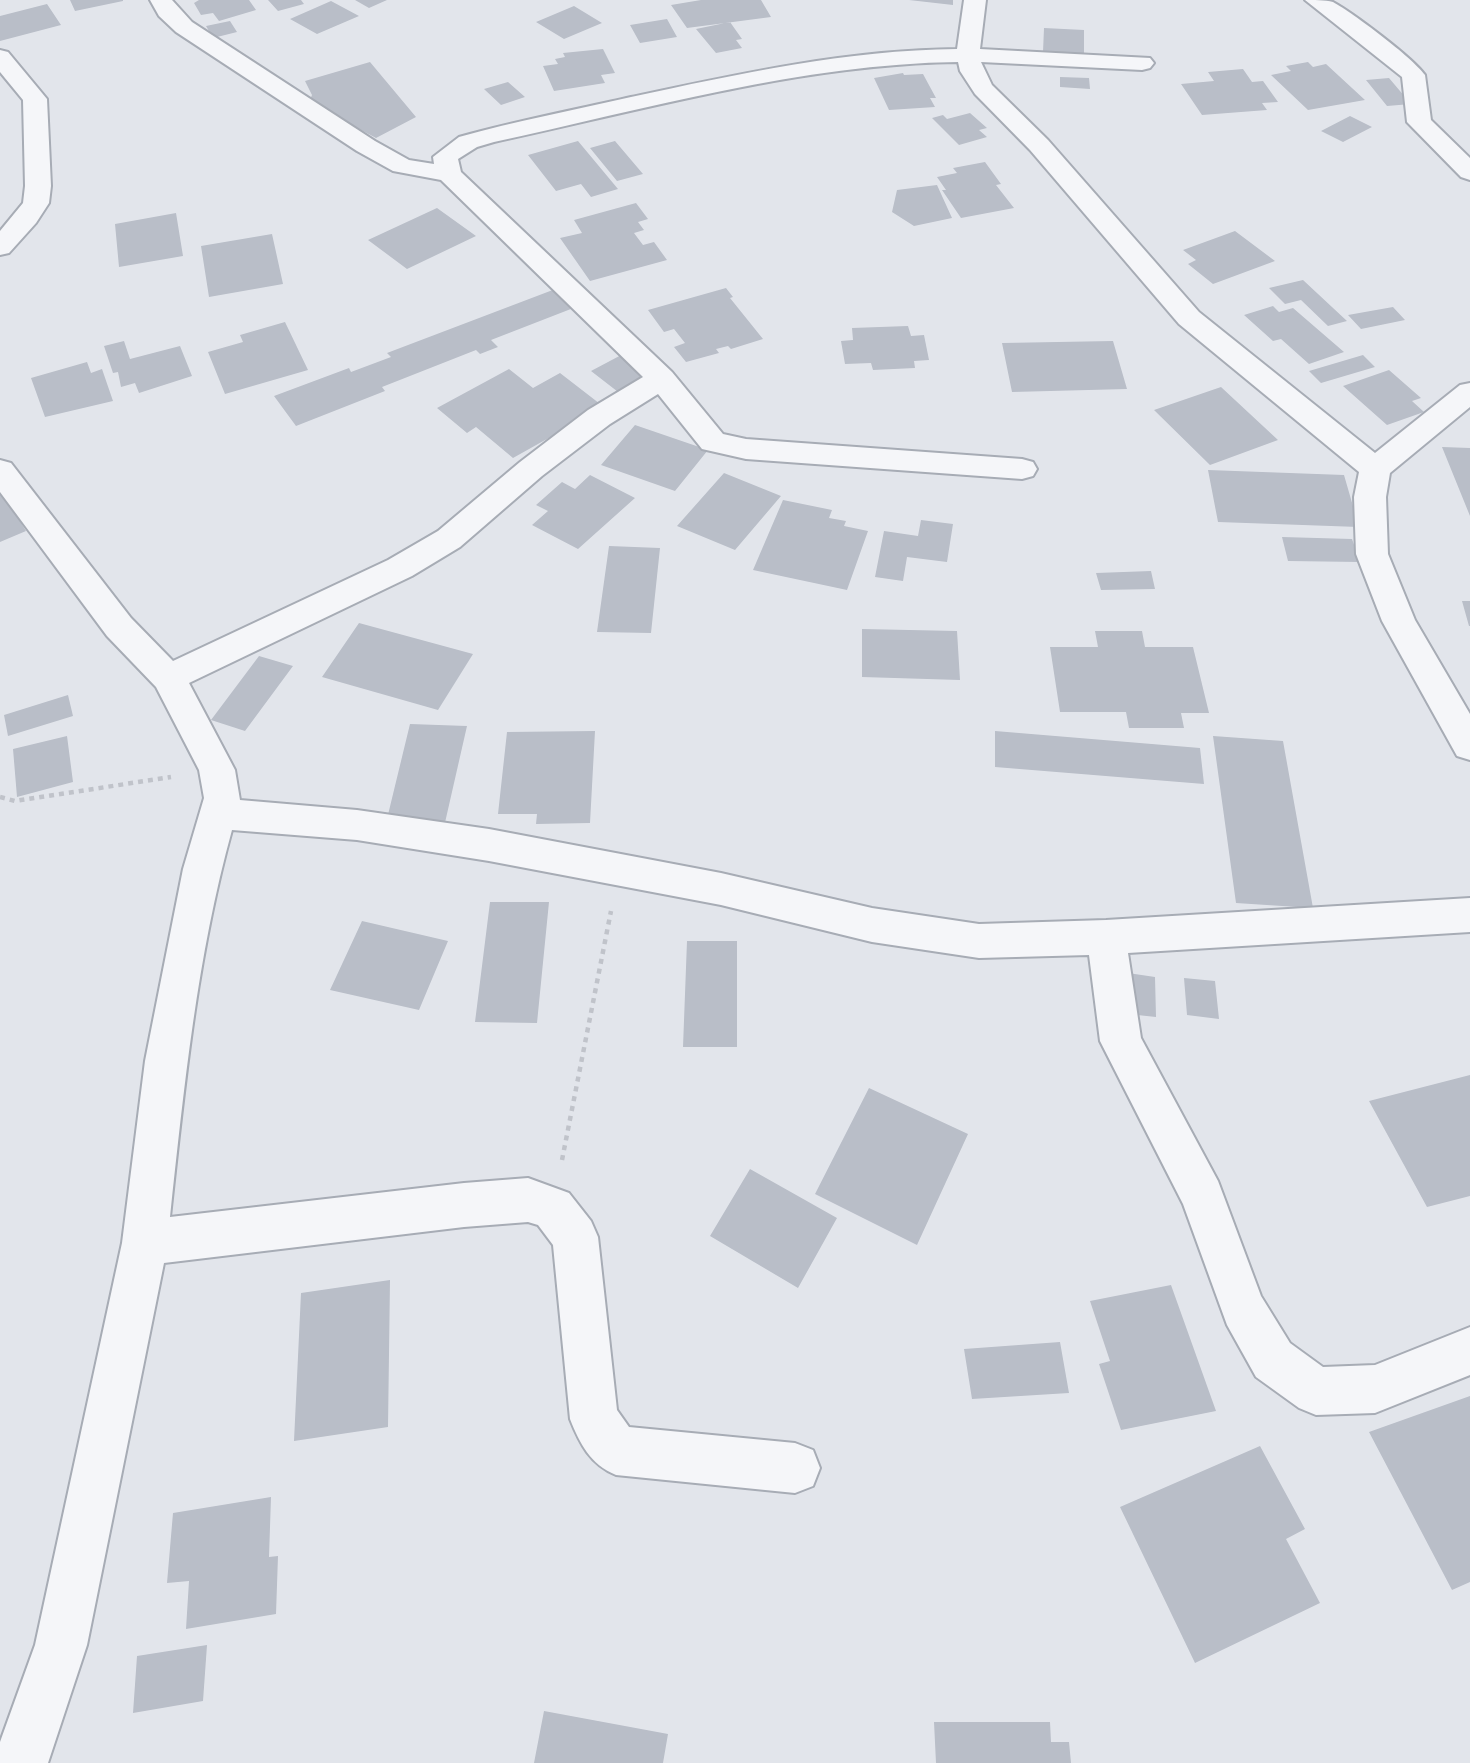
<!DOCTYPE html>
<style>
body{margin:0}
canvas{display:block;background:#e2e5eb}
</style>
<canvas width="1470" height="1763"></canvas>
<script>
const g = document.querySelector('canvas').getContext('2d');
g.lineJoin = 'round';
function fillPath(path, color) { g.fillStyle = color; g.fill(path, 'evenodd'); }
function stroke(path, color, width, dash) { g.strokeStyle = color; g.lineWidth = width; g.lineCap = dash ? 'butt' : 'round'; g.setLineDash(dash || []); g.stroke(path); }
fillPath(new Path2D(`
 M70,0H123V1L75,11Z
 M199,0H249L256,10L219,21L213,13L201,15L194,3Z
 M268,0H301L304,4L278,11Z
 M355,0H387L369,8Z
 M701,0H761L771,17L687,28L671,5Z
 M909,0H953V5Z
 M331,1L359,16L317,34L290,19Z
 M47,4L61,25L0,41V16Z
 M574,6L602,23L564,39L536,22Z
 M667,19L677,37L640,43L630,25Z
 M230,21L237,32L213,38L206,26Z
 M730,22L742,39L736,40L742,48L716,53L696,29Z
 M1044,28L1084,30V54L1043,52Z
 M603,49L615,73L601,75L605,83L554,91L543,66L558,64L555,59L565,57L563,53Z
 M370,62L416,117L376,138L309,102L312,95L305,81Z
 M1308,62L1313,67L1326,64L1365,100L1308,110L1271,75L1291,71L1286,66Z
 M1243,69L1252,82L1263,81L1278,102L1262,103L1267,110L1202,115L1181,84L1214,81L1208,72Z
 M903,73L904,75L923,74L936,98H930L935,107L889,110L874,78Z
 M1060,77L1089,78L1090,89L1060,87Z
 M1389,78L1411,104L1387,106L1366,80Z
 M508,82L525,97L501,105L484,89Z
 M970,113L987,128L979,130L987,137L959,145L932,118L943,115L947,119Z
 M1350,116L1372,127L1343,142L1321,131Z
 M578,141L618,189L591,197L581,184L556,191L528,155Z
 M615,141L643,174L617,181L590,148Z
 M985,162L1001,184L996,185L1014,208L961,218L942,190H946L937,177L957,173L953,168Z
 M937,185L952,218L914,226L892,212L897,190Z
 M636,203L648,219L638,222L644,230L634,233L643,245L654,242L667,260L590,281L560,238L582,233L574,220Z
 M437,208L476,236L407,269L368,240Z
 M176,213L183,256L119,267L115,224Z
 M1235,231L1275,261L1213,284L1188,264L1196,260L1183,250Z
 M272,234L283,284L209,297L201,246Z
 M1303,280L1347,321L1328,326L1301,300L1285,304L1269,288Z
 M558,288L576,307L491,340L498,347L480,354L476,350L382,387L385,391L296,426L274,396L349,368L351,372L391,357L387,353Z
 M726,288L733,297L730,298L763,339L731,349L728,346L716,349L719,353L686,362L674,347L685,343L674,329L664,332L648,310Z
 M1273,306L1279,312L1293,308L1344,352L1309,364L1281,339L1273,341L1244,315Z
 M1393,307L1405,320L1361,329L1348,315Z
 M285,322L308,370L225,394L208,352L243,342L240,335Z
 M908,326L911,336L924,335L929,360L914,361L915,368L873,370L871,363L845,364L841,341L853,340L852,328Z
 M124,341L130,359L180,346L192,376L139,393L135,383L121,387L118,372L113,373L104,346Z
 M1113,341L1127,389L1012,392L1002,343Z
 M625,353L656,376L622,395L591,371Z
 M1363,355L1375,367L1321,383L1309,371Z
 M87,362L91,373L102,369L113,401L45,417L31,378Z
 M509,369L533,388L560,373L604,407L513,458L476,427L467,433L437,408Z
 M1389,370L1421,398L1412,401L1424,412L1387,425L1343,386Z
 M1221,387L1278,440L1210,465L1154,410Z
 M635,425L708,450L675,491L601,465Z
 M1442,447L1470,448V516Z
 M1208,470L1344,475L1359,527L1218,522Z
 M724,473L781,496L735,550L677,526Z
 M590,475L635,498L578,549L532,525L548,511L536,505L562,482L575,489Z
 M0,489L26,531L0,542Z
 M783,500L832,510L829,518L846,521L844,526L868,531L847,590L753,570Z
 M921,520L953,524L947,562L907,557L903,581L875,577L884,531L918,536Z
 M1282,537L1352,539L1360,562L1288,561Z
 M609,546L660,548L651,633L597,632Z
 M1151,571L1155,589L1101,590L1096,573Z
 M1462,601H1470V626H1469Z
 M359,623L473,654L438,710L322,677Z
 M862,629L957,631L960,680L862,677Z
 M1095,631H1142L1145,647H1193L1209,713H1181L1184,728H1129L1126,712H1060L1050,647H1098Z
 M259,656L293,666L245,731L211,720Z
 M68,695L73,716L8,736L4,715Z
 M410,724L467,726L444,827L386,823Z
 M595,731L590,823L536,824L537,814H498L507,732Z
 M995,731L1200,748L1204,784L995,767Z
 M67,736L73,782L17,797L13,749Z
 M1213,736L1283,741L1313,908L1236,903Z
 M490,902H549L537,1023L475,1022Z
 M362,921L448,941L419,1010L330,990Z
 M687,941H737V1047H683Z
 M1128,973L1155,977L1156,1017L1128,1014Z
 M1184,978L1215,981L1219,1019L1187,1015Z
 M1470,1075V1196L1427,1207L1369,1101Z
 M869,1088L968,1134L917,1245L815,1194Z
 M750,1169L837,1218L798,1288L710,1236Z
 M390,1280L388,1427L294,1441L301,1293Z
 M1171,1285L1216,1411L1121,1430L1099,1364L1110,1361L1090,1301Z
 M1060,1342L1069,1393L972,1399L964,1349Z
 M1470,1396V1582L1452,1590L1369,1432Z
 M1260,1446L1305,1529L1286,1539L1320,1603L1195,1663L1120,1507Z
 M271,1497L269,1557L278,1556L276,1614L186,1629L189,1581L167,1583L173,1513Z
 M207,1645L203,1701L133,1713L137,1656Z
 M544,1711L668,1734L663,1763H534Z
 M934,1722H1050L1051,1742H1069L1071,1763H936Z`), '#b9bec8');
const minor = new Path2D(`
 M150,0H172L192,22L375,141L409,160L434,164L433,157L459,137C516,121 574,110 631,97C738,74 847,50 957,49L964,0H986L980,49L1150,58L1154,63L1150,68L1142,70L981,62L992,85L1048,140L1199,312L1375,453L1460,385L1470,383V407L1390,473L1386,497L1388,554L1415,620L1470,714V760L1457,756L1382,621L1356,554L1354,497L1359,472L1179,324L1030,150L975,94L960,71L958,62C801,64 647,109 494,142L477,147L458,159L461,172L672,372L723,434L746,439L1022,459L1033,462L1037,469L1033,476L1022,479L746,459L702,449L658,394L610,424L542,476L460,547L412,576L189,683L235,770L240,800L357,810L489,829L721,873L872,908L979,924L1106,920L1470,898V932L1128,953L1141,1038L1218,1181L1261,1296L1290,1343L1323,1367L1375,1365L1470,1327V1375L1375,1413L1316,1415L1299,1408L1256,1377L1227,1325L1183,1204L1100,1041L1089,955L979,958L872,942L721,905L489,861L357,840L232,830C197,956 184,1088 170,1217L464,1183L528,1178L569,1193L591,1221L598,1237L617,1410L629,1427L795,1443L813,1450L820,1468L813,1486L795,1493L616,1475C590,1464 580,1444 570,1419L553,1245L538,1225L528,1222L464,1227L164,1263L87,1645L48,1763H0V1742L35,1645L122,1243L145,1061L183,869L204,798L199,770L156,687L107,636L0,492V460L11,463L131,618L173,661L388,560L438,531L520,462L588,410L643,377L441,180L393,171L357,151L176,32L159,16Z
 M1305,0C1313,0 1325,0 1333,2C1353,13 1412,57 1425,75L1431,120L1470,158V180L1461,177L1407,122L1402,77Z
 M0,50L8,52L47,99L51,186L49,203L36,223L9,253L0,255V231L23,203L25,186L23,100L0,72Z`);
stroke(minor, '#a7acb5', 4);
stroke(new Path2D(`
 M0,797L15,801L171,777
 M562,1160L611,911`), '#c0c3ca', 4.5, [5, 5]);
fillPath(minor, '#f5f6f9');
</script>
